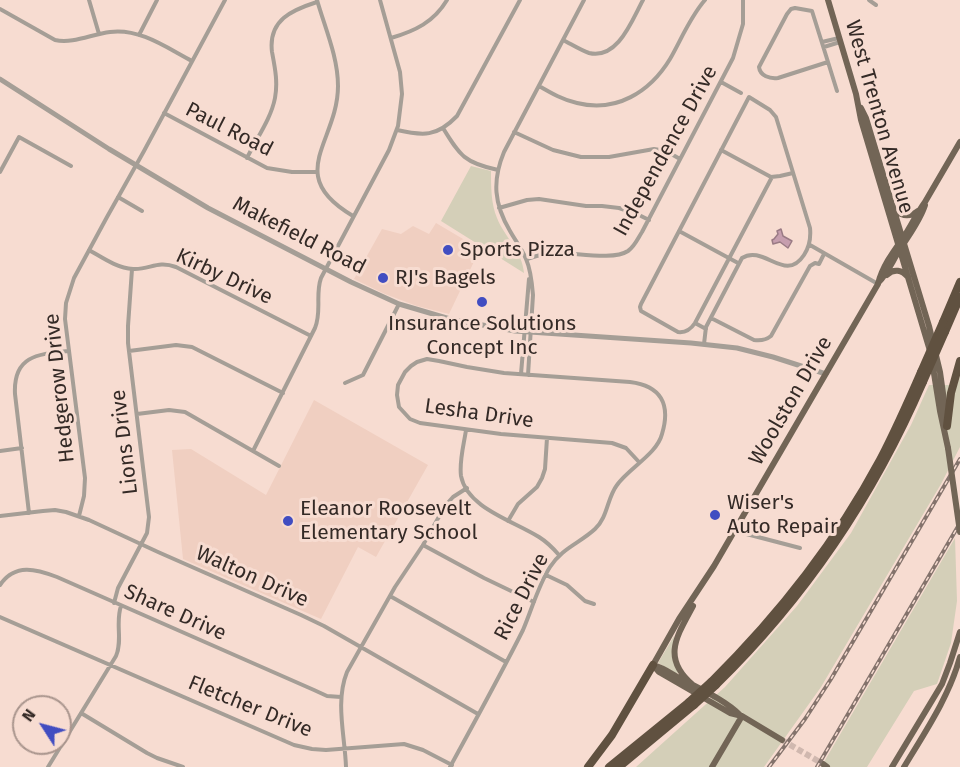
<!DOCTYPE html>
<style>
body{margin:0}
#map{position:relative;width:960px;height:767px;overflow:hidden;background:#f7dcd1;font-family:"Fira Sans",sans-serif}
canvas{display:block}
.north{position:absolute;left:12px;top:695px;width:60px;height:60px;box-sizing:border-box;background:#f7dcd1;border:2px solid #a9958d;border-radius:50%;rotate:306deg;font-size:16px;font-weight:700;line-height:24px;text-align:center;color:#342a26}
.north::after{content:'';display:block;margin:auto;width:21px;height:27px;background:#414dc1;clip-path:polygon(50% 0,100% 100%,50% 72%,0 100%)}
</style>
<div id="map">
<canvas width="960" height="767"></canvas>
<div class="north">N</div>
</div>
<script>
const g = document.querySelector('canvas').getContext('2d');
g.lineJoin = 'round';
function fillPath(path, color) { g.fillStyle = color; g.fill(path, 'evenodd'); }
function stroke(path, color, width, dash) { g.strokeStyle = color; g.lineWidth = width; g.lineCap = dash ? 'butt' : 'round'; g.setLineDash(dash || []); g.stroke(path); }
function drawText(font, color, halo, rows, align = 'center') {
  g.font = font + ' "Fira Sans",sans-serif'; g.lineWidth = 6; g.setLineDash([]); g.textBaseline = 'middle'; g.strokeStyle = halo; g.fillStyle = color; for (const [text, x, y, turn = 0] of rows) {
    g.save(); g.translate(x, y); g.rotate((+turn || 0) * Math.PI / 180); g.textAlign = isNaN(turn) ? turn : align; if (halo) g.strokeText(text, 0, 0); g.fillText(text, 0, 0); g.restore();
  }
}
fillPath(new Path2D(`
 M436,223L480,249L449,314L417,306L385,294L354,279L382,229L401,234L413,226L429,234Z
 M314,400L428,465L376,557L358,547L321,619L183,559L172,450L191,449L266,495Z`), '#f0cfc1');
fillPath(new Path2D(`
 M471,166L491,171C491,186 491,204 497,218C505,238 522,250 524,273L441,221Z
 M960,376V447L941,484L821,687L764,767H636L725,687L797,606L851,533L911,425L929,385H957Z
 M955,538L957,601L951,643L937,684L914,691L867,767H821Z
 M674,636L678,672L677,674L658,663Z`), '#d4cfb8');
const water = new Path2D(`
 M781,229L783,236L792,241L788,248L780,242L773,244L772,240L774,239L778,234L777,231Z`);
fillPath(water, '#c69eae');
stroke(water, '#9a7b85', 1.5);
stroke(new Path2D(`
 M782,740L823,764`), '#d0b8af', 6, [6, 3]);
stroke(new Path2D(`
 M89,0L99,34
 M317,0C325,28 338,57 338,86C338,142 283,175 353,216
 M869,0L876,5
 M795,8L812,11L828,62L778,78C770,79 760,76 759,67L787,14L791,9Z
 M0,9L55,40C73,44 92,34 110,32C140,28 167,48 192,61
 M139,35L157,0
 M391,38C415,31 434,22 447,0
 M563,40C571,44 580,50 589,53C618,60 632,20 643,0
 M822,42L839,38
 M824,47L840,42
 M828,62L837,91
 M721,82L741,93
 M539,86C551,93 563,100 577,103C616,113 650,92 670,59C681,40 690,17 705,0
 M164,113L267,168L292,172H317
 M443,128C460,156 465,163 498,170
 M397,130C423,136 437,137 457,116L520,0
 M514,132L553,150L581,157H609L654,149L666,151L680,159
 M721,150L771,177L780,176L793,173
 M247,158C256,139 271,119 275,98C278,82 275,68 272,52C268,20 292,10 317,2
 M0,172L19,137L71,166
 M118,197L142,211
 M499,208L527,200L539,199L586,206H602L619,208L637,214L649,220
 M679,231L738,263
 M810,245L878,284
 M89,250C103,258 117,268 133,269C150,270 157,260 176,267L311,336
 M527,259C536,256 544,253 554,253C573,252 613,261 628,251C635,246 638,238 642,232L733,58L743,24V0
 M711,318L754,340C761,341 766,340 771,336L810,266L815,263L819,264L824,254
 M695,323L706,329
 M704,344L706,327L742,258C764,244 785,284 804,255C810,246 811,238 810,228L776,117L770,110L749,97L641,304L640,307L641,311L678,332C686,333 691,329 695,323L772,177
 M129,351L176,345L192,347L283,393
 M521,374L529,279
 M528,375L533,295C532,283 531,270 526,259C522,249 515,240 510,231C494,204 492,181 504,152L584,0
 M345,383L363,375L399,304
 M137,414L169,410L185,412L279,466
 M466,430C464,444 459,461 461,476C467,508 514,521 539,537C547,542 553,548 559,555
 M0,451L22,448
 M253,451L315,328C322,311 315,295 321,278L389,150L398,126L402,94L400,72L380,0
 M29,513L15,394C13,355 39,354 69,351
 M0,516L43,511L55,510L66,512L89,520L158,552L301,615L324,626L478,714
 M79,516L84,496L85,478L65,319L66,303L74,278L107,217L144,151L225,0
 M508,521L518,504L537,487L542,478L545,469L547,438
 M735,531L800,548
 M423,545L484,578L534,602
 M546,575L567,585L585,601L594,604
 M0,585C15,563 36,569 57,577L314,690L327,696L341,697
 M390,596L506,662
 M114,603L118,588L147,533L149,517L128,343V326L132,269
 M0,617L294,745L312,749L326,750L404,744L423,750L452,765
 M81,713L147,753L157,758L183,767
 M48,767L116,656C123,640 115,623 121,606
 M346,767C345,736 335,702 347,672L395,587L423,545L445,506L453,497L467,488
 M450,767C475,721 500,676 523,630C532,609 538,586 550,567C562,548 580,543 595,529C608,517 607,498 617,485C629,468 657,454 662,434C671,404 661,386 630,382L504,373L467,367L439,361L427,359L417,362L411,366L405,372L398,385L397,395L399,407L410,419L420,423L501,434L612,443L626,448L639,462`), '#a59e96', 4);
stroke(new Path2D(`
 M0,79L109,149L208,208L351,282L399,304L450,319L515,331L691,343L737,348L773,357L826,374`), '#a59e96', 5);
stroke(new Path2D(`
 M828,0L856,94L861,120L930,351
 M861,108L866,118L929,326L940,372L946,415
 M895,210C903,217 910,217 918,211
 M887,275C894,268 902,270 908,277
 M878,283C887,274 892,262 899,251C908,236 920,221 925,205
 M932,361L940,411L948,448
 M693,606C677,636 661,658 693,685
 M653,665L679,619L714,566L878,284C882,267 893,252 903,238C911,226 917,213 925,202L960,142
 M653,665L659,672L730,713L742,716L782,740
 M653,665C664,668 673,675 683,680C702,690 725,700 740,715
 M823,764L827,767
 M712,767L742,716
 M892,767L942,684L950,663L960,632
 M904,767C925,732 949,697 960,657`), '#726556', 6);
stroke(new Path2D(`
 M943,322L960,282
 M945,332L960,297
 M947,426L951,393L960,361
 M711,682C778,616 836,542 880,460C895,431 908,402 921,372
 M716,685C806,597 873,498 923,382
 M588,767L612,735L653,665
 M609,767L689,702
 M619,767L694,705`), '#605140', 8);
const rail = new Path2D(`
 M769,767L805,719L831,679L960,459
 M817,767L960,523`);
stroke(rail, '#84736c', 4);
stroke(rail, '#f7dcd1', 1.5, [4.5]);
stroke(new Path2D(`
 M948,448L960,532`), '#726556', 6);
stroke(new Path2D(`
 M921,372L943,322
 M923,382L945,332
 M689,702L711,682
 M694,705L716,685`), '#605140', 8);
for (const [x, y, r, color] of [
 [448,250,6,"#414dc1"],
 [383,278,6,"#414dc1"],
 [482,302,6,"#414dc1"],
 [715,515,6,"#414dc1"],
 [288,521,6,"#414dc1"]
]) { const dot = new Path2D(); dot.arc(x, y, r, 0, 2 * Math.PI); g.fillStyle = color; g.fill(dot); stroke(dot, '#f7dcd1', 2); }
drawText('21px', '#342a26', '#f7dcd1', [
 ["West Trenton Avenue",879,117,74],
 ["Paul Road",229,130,27],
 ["Independence Drive",666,151,-61],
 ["Makefield Road",299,236,27],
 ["Kirby Drive",224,277,25],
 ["Hedgerow Drive",60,388,-96],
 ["Woolston Drive",791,401,-60],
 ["Lesha Drive",479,414,8],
 ["Lions Drive",125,442,-97],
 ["Walton Drive",252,577,24],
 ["Rice Drive",522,597,-63],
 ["Share Drive",175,613,24],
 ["Fletcher Drive",250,707,22]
]);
drawText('21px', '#342a26', '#f7dcd1', [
 ["Sports Pizza",460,250],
 ["RJ's Bagels",395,278],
 ["Insurance Solutions",482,324,"center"],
 ["Concept Inc",482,348,"center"],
 ["Wiser's",727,503],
 ["Auto Repair",727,527],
 ["Eleanor Roosevelt",300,509],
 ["Elementary School",300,533]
], 'left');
</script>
